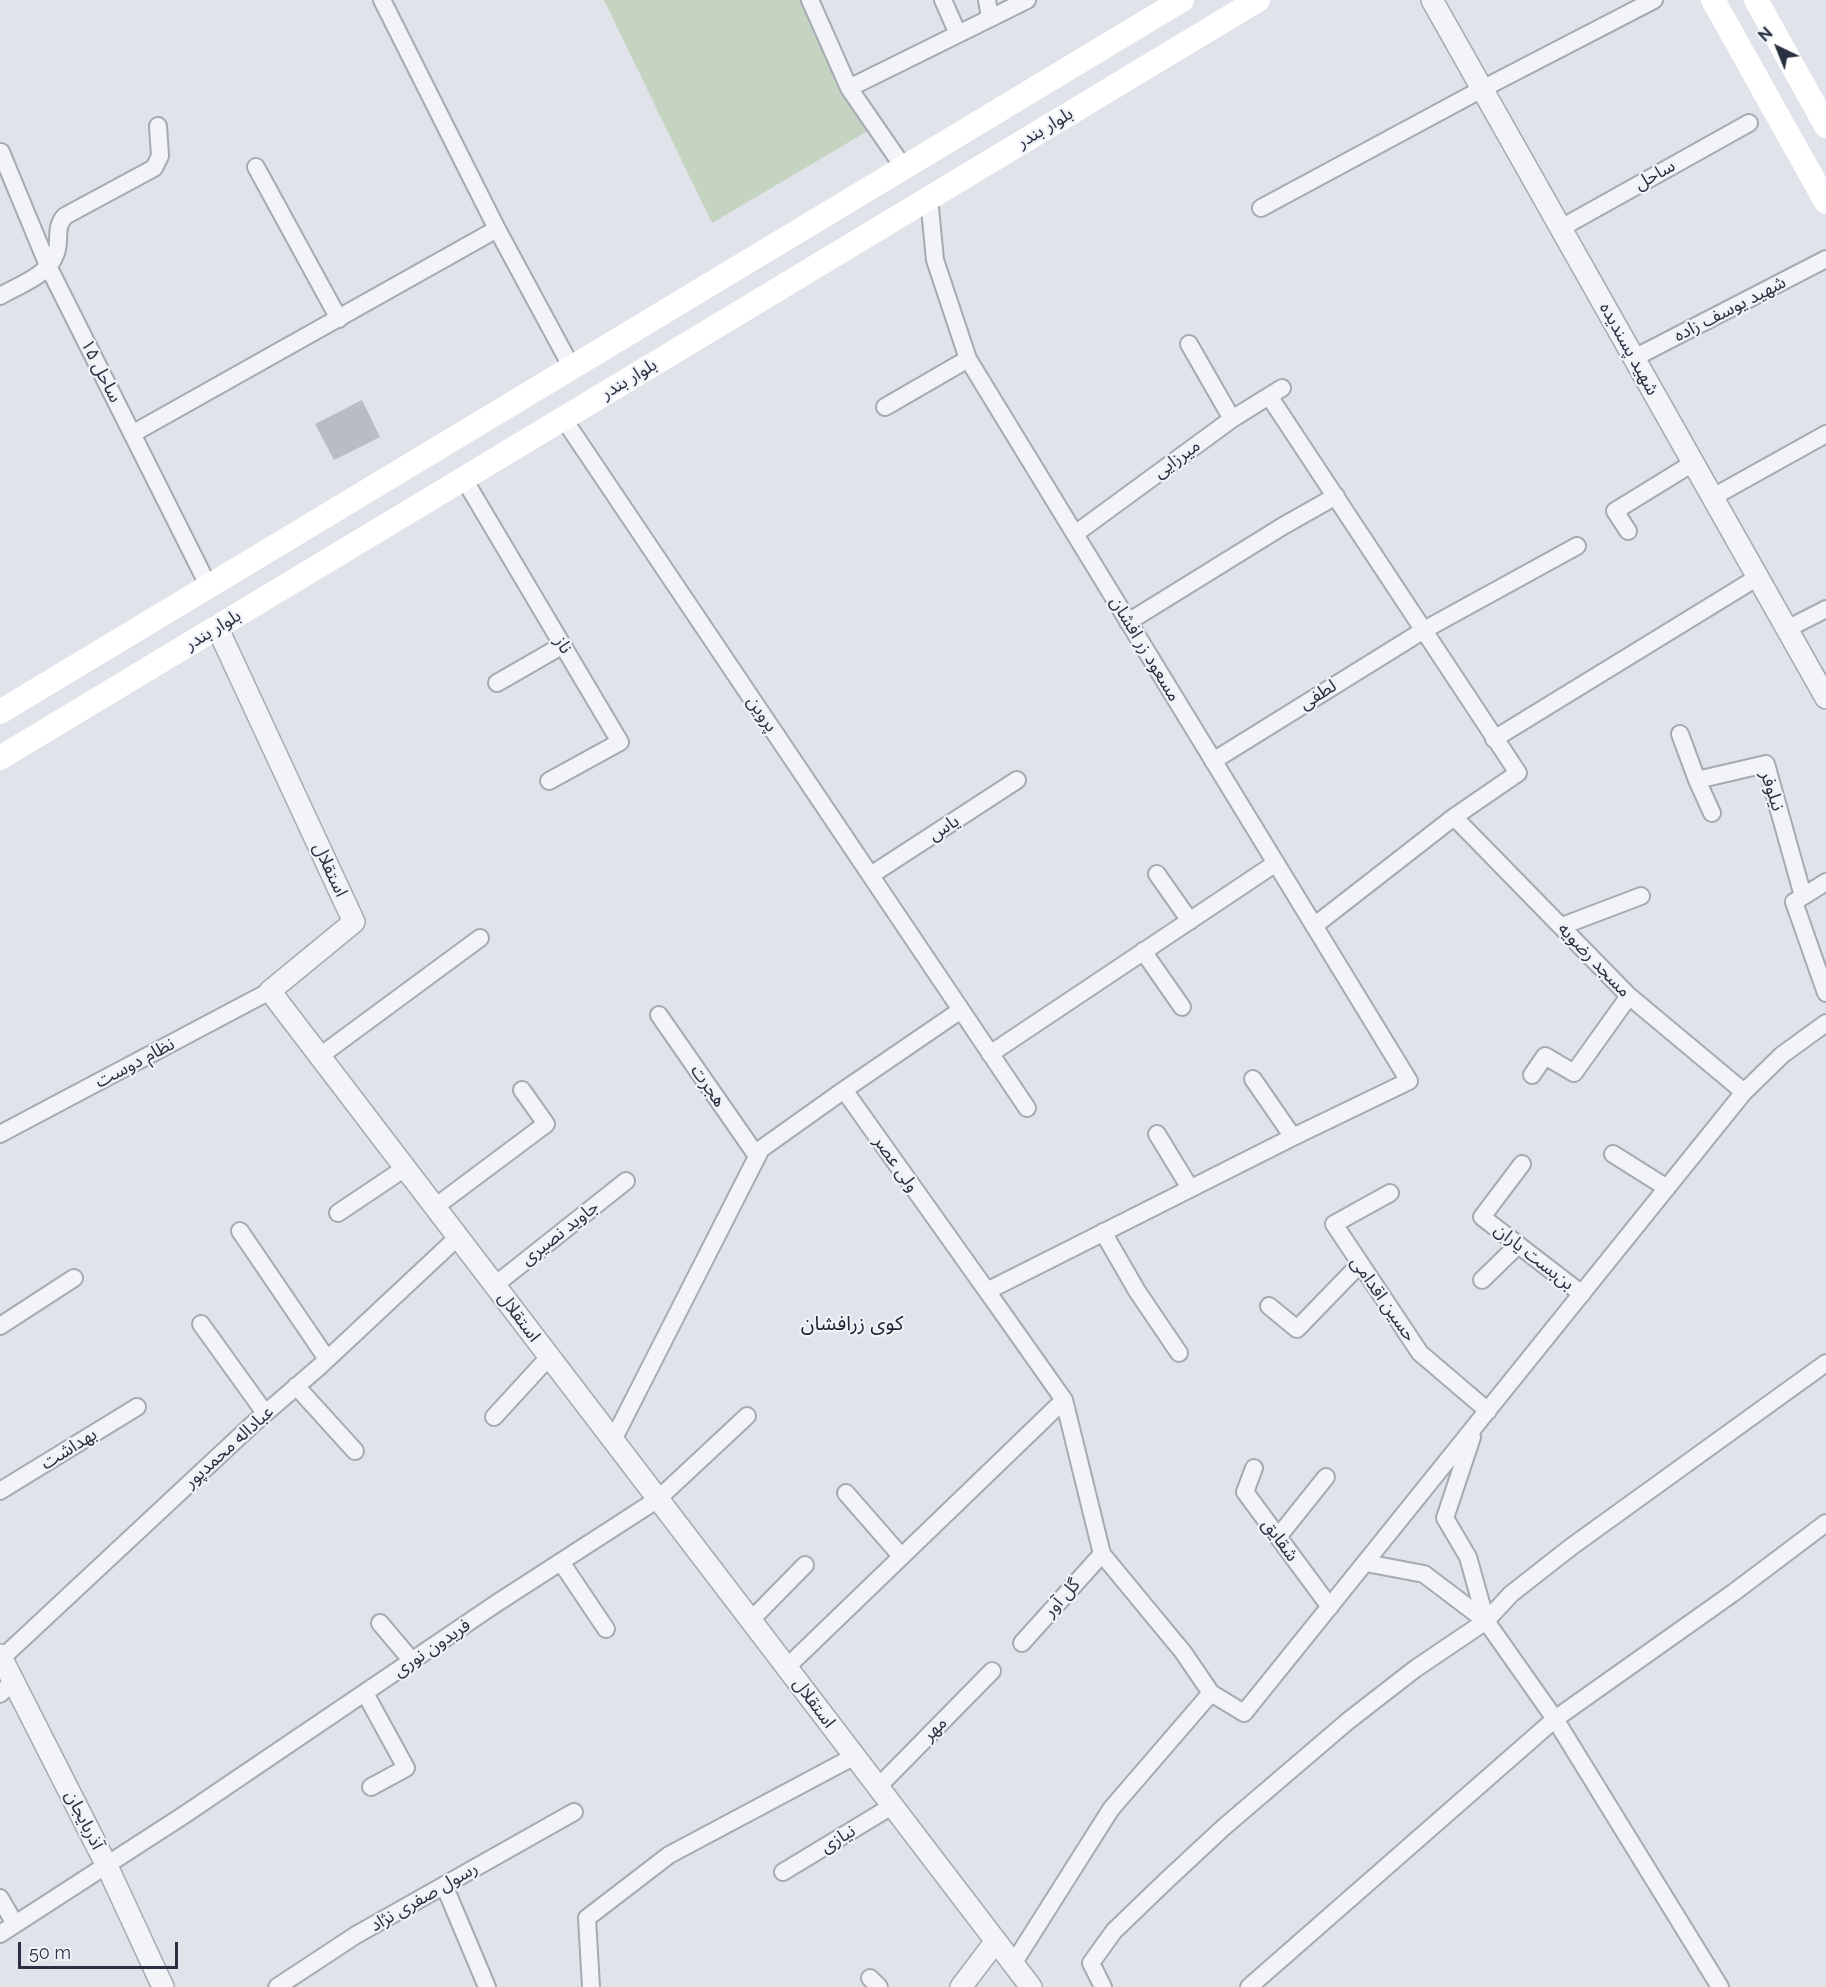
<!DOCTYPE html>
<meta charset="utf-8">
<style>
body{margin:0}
#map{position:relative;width:1826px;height:1987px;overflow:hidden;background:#e0e3e9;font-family:Raleway,sans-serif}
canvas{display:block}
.north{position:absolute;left:1748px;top:18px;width:60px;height:60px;-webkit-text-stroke:4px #eff2f7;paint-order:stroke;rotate:317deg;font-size:16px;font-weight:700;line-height:24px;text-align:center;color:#283041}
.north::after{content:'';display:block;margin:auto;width:21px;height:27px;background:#283041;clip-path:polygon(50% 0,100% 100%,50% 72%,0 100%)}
.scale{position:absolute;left:18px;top:1942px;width:160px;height:27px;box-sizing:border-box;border:3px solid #283041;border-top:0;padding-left:8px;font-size:18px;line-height:21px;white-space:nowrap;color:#283041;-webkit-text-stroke:4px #eff2f7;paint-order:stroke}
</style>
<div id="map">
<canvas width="1826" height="1987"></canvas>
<div class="north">N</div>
<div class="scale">50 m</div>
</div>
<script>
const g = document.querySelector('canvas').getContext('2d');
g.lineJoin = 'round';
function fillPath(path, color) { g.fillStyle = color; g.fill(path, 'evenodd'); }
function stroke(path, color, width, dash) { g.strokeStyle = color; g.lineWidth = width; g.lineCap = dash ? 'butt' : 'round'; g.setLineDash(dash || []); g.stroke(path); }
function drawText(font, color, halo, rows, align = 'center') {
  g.font = font + ' Raleway,"Noto Sans Arabic",sans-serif'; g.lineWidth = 4.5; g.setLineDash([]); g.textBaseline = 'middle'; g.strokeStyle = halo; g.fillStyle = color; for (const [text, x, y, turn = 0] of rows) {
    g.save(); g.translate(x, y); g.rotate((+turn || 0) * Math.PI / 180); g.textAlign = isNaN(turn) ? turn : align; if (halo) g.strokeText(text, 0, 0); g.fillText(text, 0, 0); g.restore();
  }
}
fillPath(new Path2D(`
 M604,0H802L871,129L712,223Z`), '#c5d4c0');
fillPath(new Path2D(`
 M362,400L380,437L334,460L315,424Z`), '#b7bcc6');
const minor = new Path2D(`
 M382,0L497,229L572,368
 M810,0L849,88L904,168
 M943,0L958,34
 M987,0L990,18
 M849,88L1027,0
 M1,152L49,268L209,587
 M256,167L339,319
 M929,198L935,260L968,359L1409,1081L1293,1137L987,1291L844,1090L961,1010
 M1261,208L1482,89L1654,0
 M1561,228L1749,123
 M0,296C19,285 49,275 56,253C61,239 54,228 65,216L154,168L160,156L158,126
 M1189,344L1232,419
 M1634,358L1826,259
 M1269,396L1518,773L1454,817L1314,926
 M885,407L968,359
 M563,418L1027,1108
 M132,434L497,229
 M464,479L620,742L549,781
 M1713,497L1826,434
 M1628,531L1615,511L1693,463
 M1075,534L1232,419L1282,388
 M1128,622L1283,526L1336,496
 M1787,629L1826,609
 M497,683L563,645
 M1680,734L1697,780L1766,764L1803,896
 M1494,739L1758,577
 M1213,761L1424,630L1577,546
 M1697,780L1712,813
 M1454,817L1629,996L1744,1092
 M1157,874L1190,921
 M871,875L1017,780
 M1826,882L1794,902L1826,993
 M1562,926L1641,896
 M1143,951L1182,1007
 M659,1015L757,1156
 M990,1054L1276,863
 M320,1056L480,938
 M1532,1075L1545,1056L1574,1073L1629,996
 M1253,1079L1293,1137
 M0,1134L270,991
 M1157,1134L1190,1188
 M1613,1154L1667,1188
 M1522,1164L1482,1217L1582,1294
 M1390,1193L1334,1224L1420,1353L1488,1411
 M435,1207L546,1124L522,1090
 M338,1213L405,1168
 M240,1231L327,1359
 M1103,1232L1137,1291L1179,1353
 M1482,1280L1518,1245
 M495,1285L626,1181
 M987,1291L1064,1400L1102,1554L1183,1652L1211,1693
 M1269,1306L1297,1329L1359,1265
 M201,1324L265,1413
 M0,1326L74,1278
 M296,1386L355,1451
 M494,1417L549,1357
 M613,1440L761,1149L844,1090
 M1254,1468L1245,1492L1330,1607
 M0,1491L137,1407
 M846,1493L901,1556
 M1278,1537L1326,1477
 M561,1562L606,1629
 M1366,1563L1424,1574L1486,1621L1468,1557L1445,1518L1472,1437
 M751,1620L805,1565
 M1486,1621L1555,1719L1733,1593L1826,1523
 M380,1623L412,1661
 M1022,1643L1102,1554
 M2,1658L254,1423L319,1367L458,1237
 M787,1667L1064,1400
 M365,1693L406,1768L371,1787
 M0,1694L14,1681
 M878,1787L992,1671
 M783,1872L892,1806
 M444,1885L487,1987
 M0,1898L15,1924
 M0,1934L184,1815L497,1603L658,1499L747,1416
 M1013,1964L1111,1809L1211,1693L1244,1713L1744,1092L1782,1055L1826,1023
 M870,1978L879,1987
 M277,1987L356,1935L574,1812
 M591,1987L587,1918L669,1855L855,1756
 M1103,1987L1091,1963L1114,1931L1167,1880L1224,1827L1348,1721L1415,1669L1486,1621L1511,1594L1571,1547L1826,1363
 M1249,1987L1555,1719L1720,1987`);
const tertiary = new Path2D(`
 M1432,0L1826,698
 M217,627L354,922L270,991L1031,1987
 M0,1655L107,1866L163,1987
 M961,1987L996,1941`);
stroke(minor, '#a5aab3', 20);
stroke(tertiary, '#a5aab3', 24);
stroke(minor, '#f3f4f7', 16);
stroke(tertiary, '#f3f4f7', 21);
stroke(new Path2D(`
 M1713,0L1826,202
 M1756,0L1826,126
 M0,712L1182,0
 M0,758L1258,0`), '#fff', 24);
drawText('18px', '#283041', '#eff2f7', [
 ["بلوار بندر",1045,128,-31],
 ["ساحل",1655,175,-29],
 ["شهید یوسف زاده",1730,309,-27],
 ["شهید پسندیده",1629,349,61],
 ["ساحل ۱۵",101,371,63],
 ["بلوار بندر",629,379,-31],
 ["میرزایی",1177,459,-36],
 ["بلوار بندر",213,630,-31],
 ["ناز",563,645,59],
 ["مسعود زر افشان",1145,649,59],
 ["لطفی",1318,695,-32],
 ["پروین",762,714,56],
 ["نیلوفر",1772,791,72],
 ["یاس",944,828,-33],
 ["استقلال",330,870,65],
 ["مسجد رضویه",1594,960,46],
 ["نظام دوست",135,1063,-28],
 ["هجرت",708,1086,55],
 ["ولی عصر",896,1164,55],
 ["جاوید نصیری",560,1233,-38],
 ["بن‌بست یاران",1534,1257,38],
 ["حسین اقدامی",1383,1299,55],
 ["استقلال",519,1317,53],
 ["عباداله محمدپور",229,1447,-42],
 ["بهداشت",69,1449,-32],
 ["شقایق",1280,1540,54],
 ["گل آور",1062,1598,-48],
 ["فریدون نوری",432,1648,-34],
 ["استقلال",814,1703,53],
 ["مهر",935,1729,-45],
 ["آذربایجان",84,1820,63],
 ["نیازی",838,1839,-31],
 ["رسول صفری نژاد",424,1897,-30]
]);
drawText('20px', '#1a2132', '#eff2f7', [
 ["کوی زرافشان",852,1324]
]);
</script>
